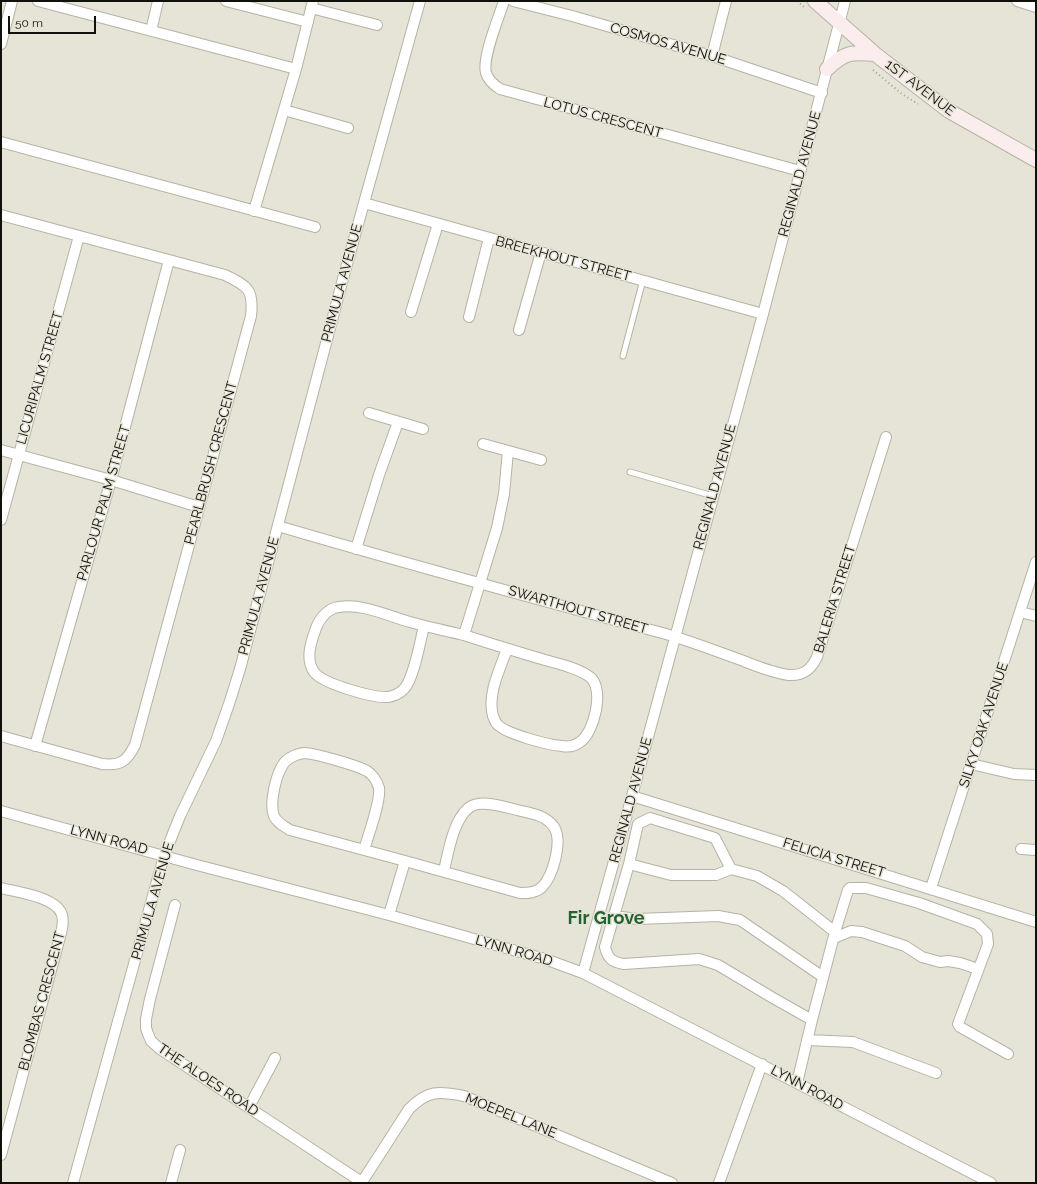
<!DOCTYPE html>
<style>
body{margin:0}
#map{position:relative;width:1037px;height:1184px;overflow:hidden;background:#e6e4d6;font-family:Raleway,sans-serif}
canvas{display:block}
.frame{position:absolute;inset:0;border:2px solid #11110c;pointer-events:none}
.scale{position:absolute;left:8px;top:16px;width:88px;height:18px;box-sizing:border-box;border:2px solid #11110c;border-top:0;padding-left:5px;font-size:12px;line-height:14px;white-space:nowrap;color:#11110c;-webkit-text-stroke:3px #e6e4d6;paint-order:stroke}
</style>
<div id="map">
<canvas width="1037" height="1184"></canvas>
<div class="frame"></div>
<div class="scale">50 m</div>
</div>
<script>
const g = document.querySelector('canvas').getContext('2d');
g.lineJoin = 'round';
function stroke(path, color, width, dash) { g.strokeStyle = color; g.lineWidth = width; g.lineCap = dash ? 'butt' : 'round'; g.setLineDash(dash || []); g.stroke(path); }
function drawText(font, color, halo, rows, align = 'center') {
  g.font = font + ' Raleway,sans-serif'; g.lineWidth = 3; g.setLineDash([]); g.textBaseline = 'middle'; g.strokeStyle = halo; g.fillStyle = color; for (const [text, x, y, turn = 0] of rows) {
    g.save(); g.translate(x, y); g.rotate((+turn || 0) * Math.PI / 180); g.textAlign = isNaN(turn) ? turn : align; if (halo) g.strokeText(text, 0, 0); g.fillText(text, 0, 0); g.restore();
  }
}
const lane = new Path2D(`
 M623,356L643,280
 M630,472L713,496`);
const street = new Path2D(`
 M38,1L296,69
 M226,1L308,22
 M504,1C499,17 482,57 486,73C488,80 494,85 500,89L800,171
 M513,1L572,16L712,56L822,93
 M1017,1L1036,7
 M311,8L377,25
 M151,31L158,1
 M1,44L12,1
 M712,56L726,1
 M284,110L348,128
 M1,142L315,227
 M364,203L763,314
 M254,211L296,69L313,1
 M1,215L225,275C248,286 254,290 251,316L135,745C127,761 121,766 102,764L1,736
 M411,312L438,224
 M469,317L489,238
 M519,330L541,252
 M369,413L423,429
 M483,444L541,460
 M1,450L111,480L199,507
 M1,520L79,236
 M278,526C407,564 536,599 666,634C693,642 719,652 746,662C759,667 774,673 789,675C803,676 811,670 817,657L886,437
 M356,549L379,475L398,422
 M1020,612L1036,616
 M424,626C420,642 414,678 404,689C399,694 394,696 388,697C373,698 323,684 314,672C305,659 311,642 316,628C320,618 328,608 339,607C361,603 389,616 410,622C428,627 446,631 464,635L497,528L504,494L508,451
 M464,635C491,644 518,652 545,660C559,664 578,668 590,677C605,689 594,733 580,742C575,746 568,747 562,746C548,745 506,734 497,724C495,722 494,718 493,716C487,694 500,669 507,649
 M35,746L111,480L169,260
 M971,764L1014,774L1036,775
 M632,796L1036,922
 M1,811L193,864L389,915L545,959L583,973L991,1183
 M1021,849L1036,850
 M364,850C368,836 381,801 379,788C377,781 372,774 367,771C356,765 317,754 305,753C302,753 299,754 296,755C291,757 287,759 284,763C276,774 269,803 274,816C277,823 284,826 290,830L405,861L389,915
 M405,861L520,893C528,893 536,893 542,887C553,876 563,841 554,827C546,815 530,813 517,810C504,807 491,802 478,804C455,807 448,853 444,871
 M629,864L605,947C608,959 612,962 624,964L699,959L718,965L773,998L812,1020
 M731,869L715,838L650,818L638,824L629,864L671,875H716L731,869L757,876L783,891L835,932L812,1020L797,1083
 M1,888C17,892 57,897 62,915C64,922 62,930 60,937L1,1155
 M931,888L1036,562
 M175,905L150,999L146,1019V1028L148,1034L151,1041L160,1049L363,1183
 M614,916L637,919L718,916L740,920L823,977
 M835,932L848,890L850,888H866L919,903L977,924L987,934L988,944L958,1024L960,1027L1008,1054
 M834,938L851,931L862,932L905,946L922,957L940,962L948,961L960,963L978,969
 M583,973L632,796L763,314L845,1
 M807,1040L853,1042L936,1073
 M249,1107L275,1058
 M362,1182L409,1109C428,1090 438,1091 464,1096L672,1183
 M73,1183L164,856L180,816L216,741L230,701L240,669L344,275L420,1
 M171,1183L180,1150
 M719,1183L762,1064`);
const secondary = new Path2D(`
 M815,1L875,54L949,111L1036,160
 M827,69C845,52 851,52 875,54`);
stroke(lane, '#b5b3a5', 7);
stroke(street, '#b5b3a5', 12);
stroke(secondary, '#b5b3a5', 16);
stroke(new Path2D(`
 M797,1L804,7
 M873,70L902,94L918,104`), '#a1a095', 2, [1, 3]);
stroke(lane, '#fff', 5);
stroke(street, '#fff', 10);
stroke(secondary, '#fbeced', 14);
drawText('14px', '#11110c', '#e6e4d6', [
 ["COSMOS AVENUE",668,44,16],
 ["1ST AVENUE",920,88,37],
 ["LOTUS CRESCENT",603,118,15],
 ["REGINALD AVENUE",800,174,-75],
 ["BREEKHOUT STREET",563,259,15],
 ["PRIMULA AVENUE",342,283,-75],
 ["LICURIPALM STREET",40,378,-74],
 ["PEARLBRUSH CRESCENT",211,463,-75],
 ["REGINALD AVENUE",715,487,-75],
 ["PARLOUR PALM STREET",104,503,-74],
 ["PRIMULA AVENUE",259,596,-75],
 ["BALERIA STREET",835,599,-73],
 ["SWARTHOUT STREET",578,610,16],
 ["SILKY OAK AVENUE",984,725,-72],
 ["REGINALD AVENUE",631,800,-75],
 ["LYNN ROAD",109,840,15],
 ["FELICIA STREET",834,858,17],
 ["PRIMULA AVENUE",153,901,-74],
 ["LYNN ROAD",514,951,16],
 ["BLOMBAS CRESCENT",42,1001,-75],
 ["THE ALOES ROAD",208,1080,34],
 ["LYNN ROAD",807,1088,28],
 ["MOEPEL LANE",511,1116,22]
]);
drawText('bold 18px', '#236232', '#e6e4d6', [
 ["Fir Grove",606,919]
]);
</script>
